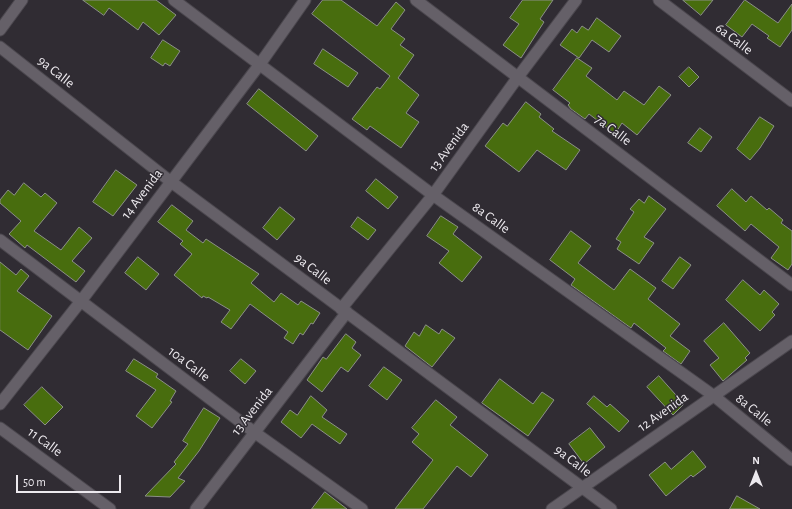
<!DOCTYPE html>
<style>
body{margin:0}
#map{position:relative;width:792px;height:509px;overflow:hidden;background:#302c33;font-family:"Alegreya Sans",sans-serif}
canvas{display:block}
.north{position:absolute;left:736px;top:453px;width:40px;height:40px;-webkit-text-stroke:3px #302c33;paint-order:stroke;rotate:0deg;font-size:11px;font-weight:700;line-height:16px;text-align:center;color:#ece9ee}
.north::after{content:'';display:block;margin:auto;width:14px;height:18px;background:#ece9ee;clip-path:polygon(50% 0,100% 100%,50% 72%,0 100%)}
.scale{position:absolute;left:16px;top:475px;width:105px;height:18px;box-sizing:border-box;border:2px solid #ece9ee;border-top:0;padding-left:5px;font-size:12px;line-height:14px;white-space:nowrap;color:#ece9ee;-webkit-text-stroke:3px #302c33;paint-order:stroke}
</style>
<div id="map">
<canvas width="792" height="509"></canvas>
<div class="north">N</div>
<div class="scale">50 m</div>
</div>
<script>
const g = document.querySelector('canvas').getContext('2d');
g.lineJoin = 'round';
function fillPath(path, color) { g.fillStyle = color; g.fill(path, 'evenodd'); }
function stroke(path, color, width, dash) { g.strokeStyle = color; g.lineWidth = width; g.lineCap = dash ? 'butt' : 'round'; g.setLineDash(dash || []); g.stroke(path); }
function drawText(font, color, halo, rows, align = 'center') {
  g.font = font + ' "Alegreya Sans",sans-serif'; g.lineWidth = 3; g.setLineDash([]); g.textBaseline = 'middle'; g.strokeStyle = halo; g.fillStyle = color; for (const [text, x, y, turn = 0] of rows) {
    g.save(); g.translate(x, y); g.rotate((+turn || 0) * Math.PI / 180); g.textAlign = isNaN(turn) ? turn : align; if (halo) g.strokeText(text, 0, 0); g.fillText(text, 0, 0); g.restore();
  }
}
const building = new Path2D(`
 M83,0H156L176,15L159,35L143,22L138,30L109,8L104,15Z
 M323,0H341L377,26L396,2L405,10L391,29L405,39L400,45L414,55L398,78L419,95L406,113L419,122L401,148L370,126L367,130L352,119L377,87L380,89L390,76L312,14Z
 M523,0H553L540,19L544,22L521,58L503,45L519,24L510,18Z
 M683,0H713L701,15Z
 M745,0L778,23L792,4V30L780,47L767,38L769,36L752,24L742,37L726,25Z
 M597,18L621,36L609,52L592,40L579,58L560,45L572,29L577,33L582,26L588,30Z
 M163,40L180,51L170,66L165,63L163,66L151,58Z
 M323,49L358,73L348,87L314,64Z
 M577,58L592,68L586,76L617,100L624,91L644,105L659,86L671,95L637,135L622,123L615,134L589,114L585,119L571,109L568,105L570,103L553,90Z
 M689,67L699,77L689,87L679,77Z
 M259,89L318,136L306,151L247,104Z
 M526,102L541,114L539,117L554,129L552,131L580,150L566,170L537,150L519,172L485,146L503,123L507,126Z
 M760,117L774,126L760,148L750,160L737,149Z
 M700,128L712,137L701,152L688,143Z
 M116,170L137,185L113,216L93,202Z
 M376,179L398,197L388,209L366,191Z
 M24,183L41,197L45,193L57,203L34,231L61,250L79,227L92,238L72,261L85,271L76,282L27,245L25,248L9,234L21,221L0,203V200L8,190L14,195Z
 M732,189L746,202L751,196L767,210L769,208L783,220L781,223L792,231V264L788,270L771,258L779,247L751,224L745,231L717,206Z
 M649,196L666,209L644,237L654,243L639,264L617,249L621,242L616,239L634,212L630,209L639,199L644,203Z
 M172,205L193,221L186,230L203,243L206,239L259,274L251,283L274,302L281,293L298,305L301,301L320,313L313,324L311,323L303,335L300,333L293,344L284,338L288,332L250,304L231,329L221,322L230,310L208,297L207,298L203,296L202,298L174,275L192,254L180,244L183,241L158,222Z
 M280,207L295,219L277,240L263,228Z
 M441,216L458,227L453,234L482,257L462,282L439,263L449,251L427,236Z
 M358,217L376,230L368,240L351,227Z
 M571,231L591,246L578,263L614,290L630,269L656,288L648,299L680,324L670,336L690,351L681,364L663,351L666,348L634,323L631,328L571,285L575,279L550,260Z
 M138,257L159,274L146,290L125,273Z
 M680,257L691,265L673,289L662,281Z
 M0,262L16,275L21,269L29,276L17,291L52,316L28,350L0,330Z
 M743,280L760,295L764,290L779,304L772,312L775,315L760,331L726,300Z
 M724,323L750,353L745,358L747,360L723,381L710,365L719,358L704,341Z
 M426,325L439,334L442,329L455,338L432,367L405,346L414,332L419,336Z
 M346,334L356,342L352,348L361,355L348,372L341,367L322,392L307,380L323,357L326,359Z
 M134,359L158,374L156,377L176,391L170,401L172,402L152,428L136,416L156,390L126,371Z
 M241,359L256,371L245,384L230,371Z
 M384,367L402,380L387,400L369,386Z
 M659,376L684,404L673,415L647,387Z
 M500,379L533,404L542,392L554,400L528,436L482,403Z
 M42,387L63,407L45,425L24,405Z
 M311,396L327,410L322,417L347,434L340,444L312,424L301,438L281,422L290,410L297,415Z
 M594,396L607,407L610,404L629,421L619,432L587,404Z
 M436,400L457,417L450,425L488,455L471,477L457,466L423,509H395L433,460L412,442L419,434L412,428Z
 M204,408L220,418L199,451L178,478L185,481L170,497L145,496L176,464L174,462L188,444L183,441Z
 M590,428L605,447L584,464L569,444Z
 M693,451L706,467L693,477L691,475L666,496L649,475L665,462L671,469Z
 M325,492L347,509H312Z
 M737,496L760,509H730Z`);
fillPath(building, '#486d0e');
stroke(building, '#8b9087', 1);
const minor = new Path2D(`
 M174,0L433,195L714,396L792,460
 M416,0L792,285
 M659,0L792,101
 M0,30L22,0
 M0,47L170,181L611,509
 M0,240L254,432L362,509
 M341,309L433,195L518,77L576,0
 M0,404L81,301L260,64L305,0
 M0,428L110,509
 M196,509L347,312
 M552,509L792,341`);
stroke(minor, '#4b474e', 13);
stroke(minor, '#656068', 11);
drawText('14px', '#ece9ee', '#302c33', [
 ["6a Calle",734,39,37],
 ["9a Calle",56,72,38],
 ["7a Calle",613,130,37],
 ["13 Avenida",449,147,-54],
 ["14 Avenida",142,194,-53],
 ["8a Calle",491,218,36],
 ["9a Calle",313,269,37],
 ["10a Calle",189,364,37],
 ["8a Calle",754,410,39],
 ["13 Avenida",252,411,-52],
 ["12 Avenida",663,412,-35],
 ["11 Calle",45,442,36],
 ["9a Calle",573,461,37]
]);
</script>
